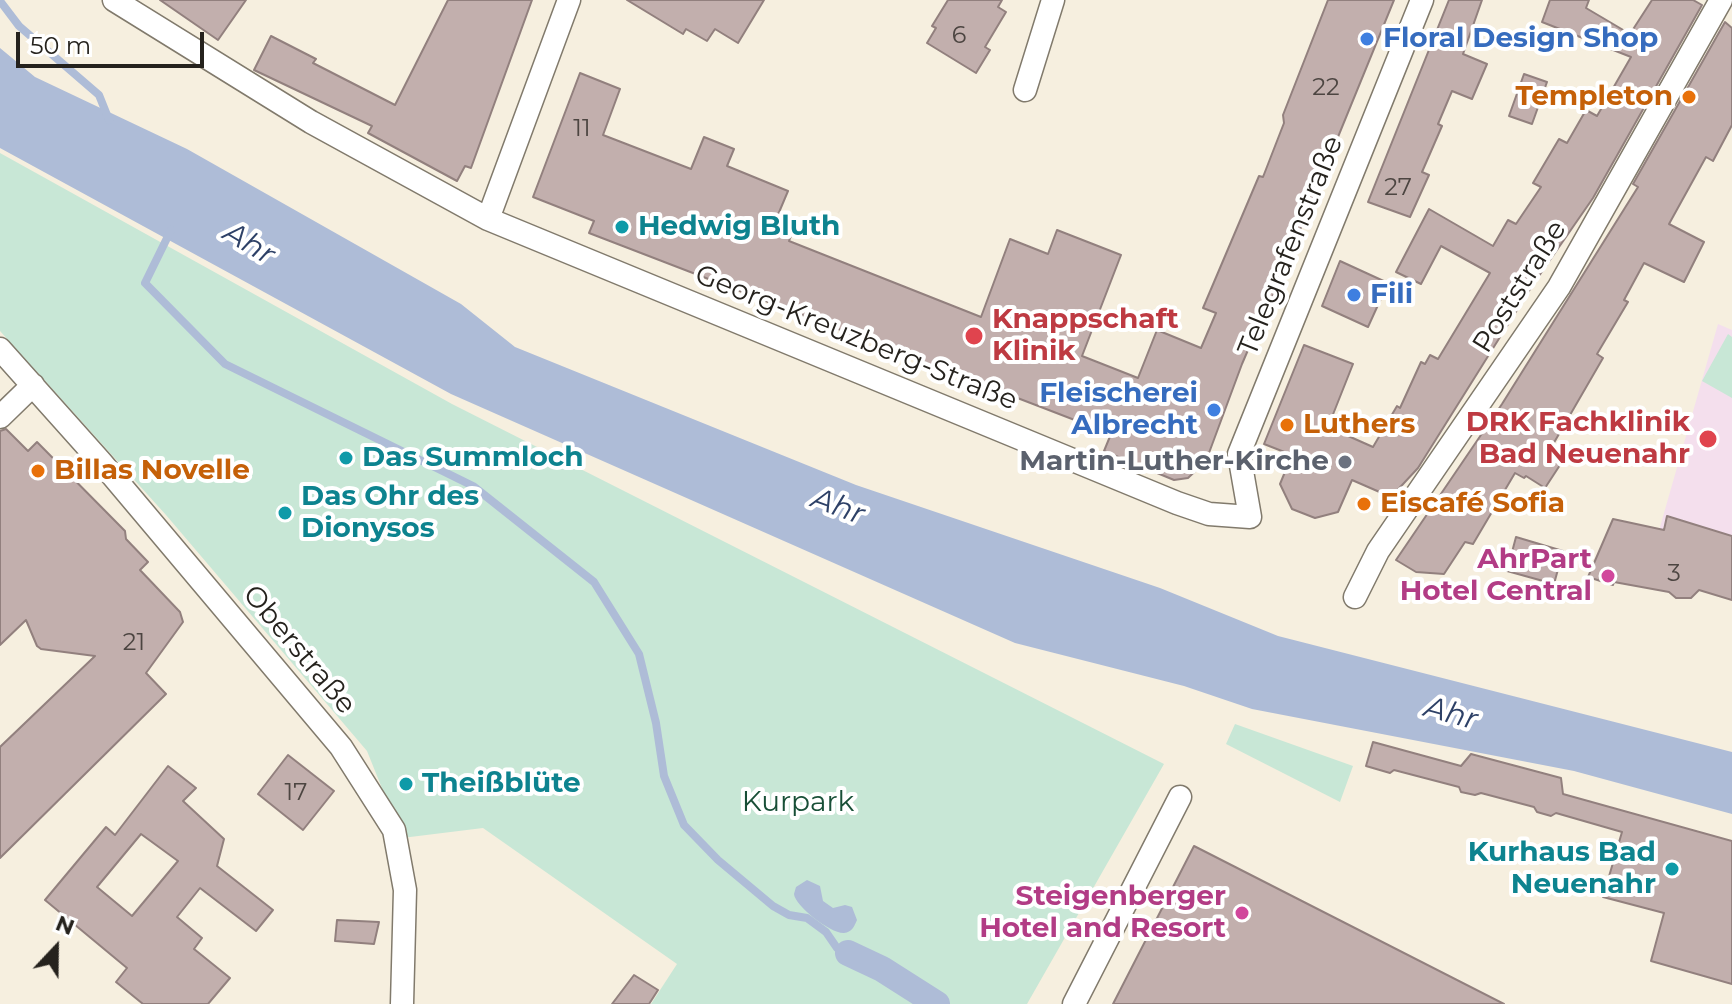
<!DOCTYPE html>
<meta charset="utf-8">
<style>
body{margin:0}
#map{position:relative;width:1732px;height:1004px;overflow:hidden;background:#f6efdf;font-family:Montserrat,sans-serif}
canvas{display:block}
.north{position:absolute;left:16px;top:908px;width:80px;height:80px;-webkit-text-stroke:6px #fff;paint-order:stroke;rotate:22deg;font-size:22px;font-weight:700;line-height:32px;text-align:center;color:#25221d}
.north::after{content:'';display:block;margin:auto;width:28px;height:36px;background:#25221d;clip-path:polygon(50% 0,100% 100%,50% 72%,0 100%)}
.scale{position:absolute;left:16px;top:32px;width:188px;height:36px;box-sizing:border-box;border:4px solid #25221d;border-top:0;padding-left:10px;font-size:24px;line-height:28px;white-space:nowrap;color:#25221d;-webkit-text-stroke:6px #fff;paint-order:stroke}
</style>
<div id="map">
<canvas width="1732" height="1004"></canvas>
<div class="north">N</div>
<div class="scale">50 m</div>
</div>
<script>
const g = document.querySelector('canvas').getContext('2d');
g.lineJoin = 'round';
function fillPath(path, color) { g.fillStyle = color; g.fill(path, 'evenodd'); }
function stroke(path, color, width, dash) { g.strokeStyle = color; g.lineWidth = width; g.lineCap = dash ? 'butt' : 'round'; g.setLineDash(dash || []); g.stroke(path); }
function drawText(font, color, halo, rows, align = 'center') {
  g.font = font + ' Montserrat,sans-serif'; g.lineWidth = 8; g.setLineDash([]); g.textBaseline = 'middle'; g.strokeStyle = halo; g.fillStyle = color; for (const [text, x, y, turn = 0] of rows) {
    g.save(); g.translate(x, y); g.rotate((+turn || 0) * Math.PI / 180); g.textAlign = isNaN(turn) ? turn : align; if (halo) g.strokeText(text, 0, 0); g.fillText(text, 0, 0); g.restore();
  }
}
fillPath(new Path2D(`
 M1718,324L1732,330V600L1697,590L1691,598H1676L1654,548Z`), '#f4dfed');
fillPath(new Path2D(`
 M0,153L452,404L1164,764L1027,1004H651L677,964L483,828L402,838L367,751L166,515L0,331Z
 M1728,334L1732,337V398L1702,381Z
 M1235,724L1353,766L1340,802L1226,744Z`), '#c8e7d6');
fillPath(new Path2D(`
 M0,48L35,77L187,149L461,304L515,347L856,485L1160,588L1278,636L1732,752V814L1574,771L1252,709L1184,686L1015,643L451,394L0,148Z
 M807,880L820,886L823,901L833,908L845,905L852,907L857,920C854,927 852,932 844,933C831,934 795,906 794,894L796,887Z`), '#aebcd7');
stroke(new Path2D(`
 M0,1L19,26L99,95L109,120
 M171,230L145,283L225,364L473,486L594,582L639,654L656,723L664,776L684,825L718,860L773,906L789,915L807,918L826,932L837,948L848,953`), '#aebcd7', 8);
stroke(new Path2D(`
 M848,953L882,969L937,1004`), '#aebcd7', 26);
const building = new Path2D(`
 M160,0H246L218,40Z
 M448,0H532L471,168L465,166L457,181L368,133L372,126L254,70L271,36L316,59L313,63L395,105Z
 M627,0H764L738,43L715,29L707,41L686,29L683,34Z
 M948,0H1002L998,7L1006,12L985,47L990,50L976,73L927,43L936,28L932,26Z
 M1328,0H1394L1259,330L1257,329L1242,364L1206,461L1188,478L1174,480L1104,451L1111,434L589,233L594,221L533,197L580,73L620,89L603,135L691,169L704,137L734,149L727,166L788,191L772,229L791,236L789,241L981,317L1010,239L1048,254L1057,230L1121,255L1082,356L1138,378L1157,330L1201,348L1216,313L1203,308L1259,176L1263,177L1284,123L1283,115Z
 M1449,0H1482L1463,54L1487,64L1472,99L1452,91L1438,124L1442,126L1422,172L1429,175L1410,217L1368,202Z
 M1550,0H1589L1586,8L1630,34L1652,0H1693L1702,5L1593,198L1532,286L1418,468L1391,497L1352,480L1338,512L1315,518L1292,509L1280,484L1292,455L1264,444L1304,345L1353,364L1328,427L1373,447L1397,406L1400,408L1421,362L1425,364L1430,355L1438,359L1490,273L1441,246L1421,284L1396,272L1429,209L1493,246L1508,220L1516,224L1541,187L1533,183L1559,139L1567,143L1586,110L1597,116L1631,57L1542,22Z
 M1725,22L1732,28V125L1713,161L1706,157L1669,224L1704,242L1684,282L1644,263L1624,300L1628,302L1597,354L1603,358L1548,453L1562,462L1545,488L1526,476L1524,478L1515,473L1473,544L1465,542L1444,574L1416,572L1396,560L1502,404L1638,187L1633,184Z
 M1524,74L1547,82L1532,124L1509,116Z
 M1340,261L1388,283L1368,327L1322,306Z
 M6,429L28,451L37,442L125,531L126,539L148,562L140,570L180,612L183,622L146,673L166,694L0,858V747L95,656L41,649L37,646L26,620L0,645V431Z
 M1667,516L1732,536V600L1699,590L1691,598H1676L1669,592L1614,582L1613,585L1588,577L1613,519L1664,530Z
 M1516,537L1563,551L1554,584L1507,571Z
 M1373,742L1461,766L1471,754L1561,778L1563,794L1732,841V984L1651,961L1664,913L1603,897L1622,832L1556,813L1551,816L1537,812L1534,807L1481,793L1475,795L1461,792L1459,787L1394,770L1390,773L1366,766Z
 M288,755L334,791L303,830L258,794Z
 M168,766L196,788L183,801L224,839L217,866L273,910L256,931L200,888L177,917L202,938L194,949L230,978L208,1004H143L116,982L127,968L45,900L106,827L115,835ZM141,834L178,861L132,916L97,887Z
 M1194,846L1504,1004H1113Z
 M337,920L379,922L374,944L335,941Z
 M634,975L658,990L649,1004H612Z`);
fillPath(building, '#c2afad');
stroke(building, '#92807e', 2);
const street = new Path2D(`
 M114,0L311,122L488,219L1177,503L1209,514L1250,517L1239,454L1422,0
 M1025,90L1053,0
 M488,219L569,0
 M0,349L101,462L341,747L394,830L405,890L402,1004
 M0,417L33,385
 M1355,597L1378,551L1559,287L1721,0
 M1074,1004L1180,797`);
stroke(street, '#817a6c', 25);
stroke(street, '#fff', 22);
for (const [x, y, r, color] of [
 [1367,39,8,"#3f7fe0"],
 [1689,97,8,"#e8710a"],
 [622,227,8,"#0f9aa8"],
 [1354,295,8,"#3f7fe0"],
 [974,336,10,"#e0444e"],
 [1214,410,8,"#3f7fe0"],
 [1287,425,8,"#e8710a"],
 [1708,439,10,"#e0444e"],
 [346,458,8,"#0f9aa8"],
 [1345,462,8,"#6b7280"],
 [38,471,8,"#e8710a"],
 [1364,504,8,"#e8710a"],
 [285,513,8,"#0f9aa8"],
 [1608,576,8,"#d1479c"],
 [406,784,8,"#0f9aa8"],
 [1672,869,8,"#0f9aa8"],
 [1242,913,8,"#d1479c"]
]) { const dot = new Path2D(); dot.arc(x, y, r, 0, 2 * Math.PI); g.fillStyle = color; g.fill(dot); stroke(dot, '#fff', 3); }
drawText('24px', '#4c4541', null, [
 ["6",959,36],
 ["22",1326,88],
 ["11",582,129],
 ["27",1398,188],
 ["3",1674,574],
 ["21",134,643],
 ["17",296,793]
]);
drawText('bold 28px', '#366cbe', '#fff', [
 ["Floral Design Shop",1383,39],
 ["Fili",1370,295],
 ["Fleischerei",1198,394,"right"],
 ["Albrecht",1198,426,"right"]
], 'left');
drawText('bold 28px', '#c56008', '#fff', [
 ["Templeton",1673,97,"right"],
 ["Luthers",1303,425],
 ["Billas Novelle",54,471],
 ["Eiscafé Sofia",1380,504]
], 'left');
drawText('bold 28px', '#0d838f', '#fff', [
 ["Hedwig Bluth",638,227],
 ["Das Summloch",362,458],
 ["Das Ohr des",301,497],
 ["Dionysos",301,529],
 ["Theißblüte",422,784],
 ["Kurhaus Bad",1656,853,"right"],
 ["Neuenahr",1656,885,"right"]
], 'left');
drawText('28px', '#25221d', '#fff', [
 ["Telegrafenstraße",1291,246,-68],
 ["Poststraße",1520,287,-58],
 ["Georg-Kreuzberg-Straße",856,338,22],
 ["Oberstraße",299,650,50]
]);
drawText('bold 28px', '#be3a42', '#fff', [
 ["Knappschaft",992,320],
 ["Klinik",992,352],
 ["DRK Fachklinik",1690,423,"right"],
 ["Bad Neuenahr",1690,455,"right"]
], 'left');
drawText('bold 28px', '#5b616d', '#fff', [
 ["Martin-Luther-Kirche",1329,462]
], 'right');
drawText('bold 28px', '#b23c85', '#fff', [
 ["AhrPart",1592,560],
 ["Hotel Central",1592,592],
 ["Steigenberger",1226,897],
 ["Hotel and Resort",1226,929]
], 'right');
drawText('28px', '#184f37', '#fff', [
 ["Kurpark",798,803]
]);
drawText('italic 30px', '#2e4167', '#fff', [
 ["Ahr",249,244,31],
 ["Ahr",838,507,20],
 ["Ahr",1451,714,15]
]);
</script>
